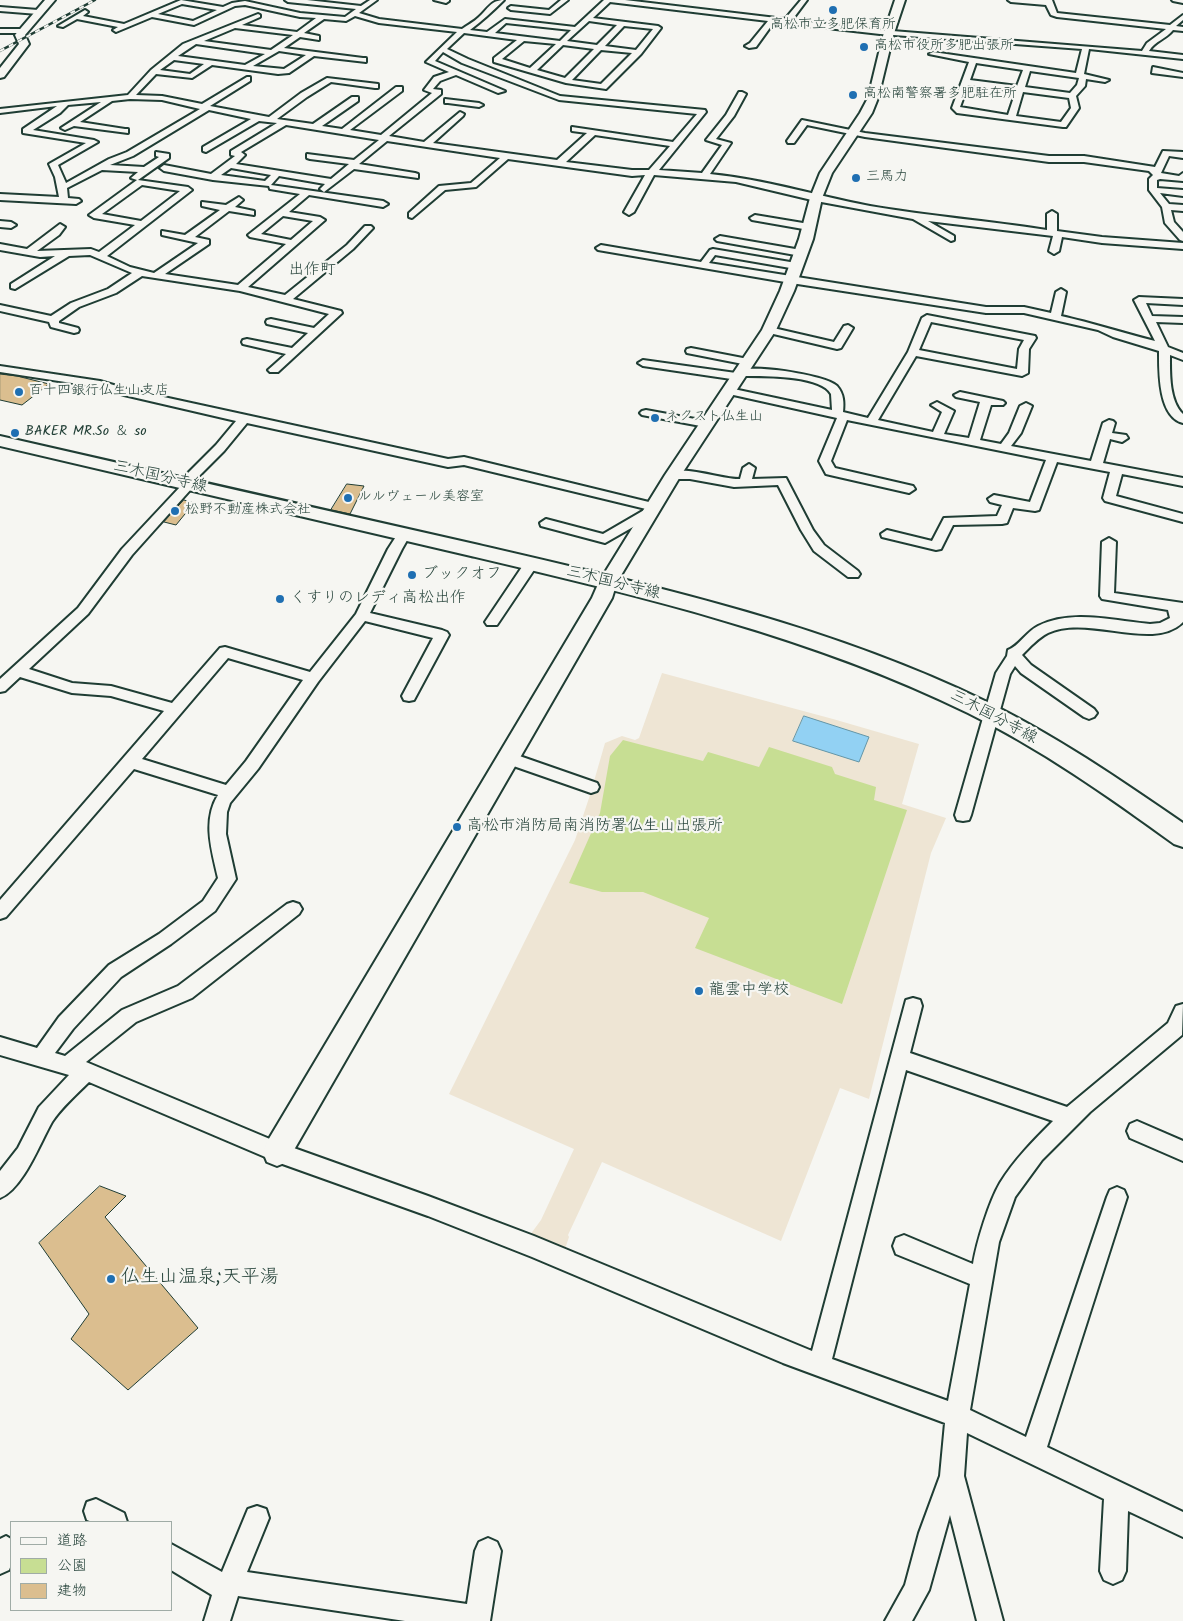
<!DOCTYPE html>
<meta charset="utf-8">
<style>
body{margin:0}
#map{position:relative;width:1183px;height:1621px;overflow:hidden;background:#f6f6f2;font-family:Kalam,"Klee One",sans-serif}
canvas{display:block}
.legend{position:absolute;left:10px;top:1521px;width:162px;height:90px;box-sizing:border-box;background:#f6f6f2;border:1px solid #a0aca6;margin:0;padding:6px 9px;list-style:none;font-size:15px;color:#1f3d34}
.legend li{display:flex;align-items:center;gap:10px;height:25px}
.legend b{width:25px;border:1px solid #a0aca6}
</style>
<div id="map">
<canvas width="1183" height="1621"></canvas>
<ul class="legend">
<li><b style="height:6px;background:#f6f6f2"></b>道路</li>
<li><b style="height:14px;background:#c7de93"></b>公園</li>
<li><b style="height:14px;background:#dbbe8f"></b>建物</li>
</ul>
</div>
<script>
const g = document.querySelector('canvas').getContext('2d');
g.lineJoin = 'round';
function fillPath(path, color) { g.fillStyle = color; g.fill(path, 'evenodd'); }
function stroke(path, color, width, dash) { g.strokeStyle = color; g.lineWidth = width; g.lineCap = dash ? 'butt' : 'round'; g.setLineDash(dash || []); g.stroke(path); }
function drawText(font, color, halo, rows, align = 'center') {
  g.font = font + ' Kalam,"Klee One",sans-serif'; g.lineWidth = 4.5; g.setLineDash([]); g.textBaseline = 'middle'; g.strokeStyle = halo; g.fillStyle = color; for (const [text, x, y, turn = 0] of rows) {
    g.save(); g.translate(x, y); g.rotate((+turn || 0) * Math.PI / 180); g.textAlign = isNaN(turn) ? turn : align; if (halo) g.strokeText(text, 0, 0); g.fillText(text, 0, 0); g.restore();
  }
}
fillPath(new Path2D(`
 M662,673L833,719L919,744L902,804L946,818L931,853L869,1099L840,1088L781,1241L602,1162L568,1235L569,1237L564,1252L527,1239L541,1220L574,1149L449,1094L575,840L590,795L605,743L622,736L635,740L639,738Z`), '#eee5d4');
fillPath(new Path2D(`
 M623,740L703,761L708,752L759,767L769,747L832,767L835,774L876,787L874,800L907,810L842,1004L695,948L709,918L643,892H602L569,883L600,813L610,756Z`), '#c7de93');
const water = new Path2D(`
 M804,716L869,737L859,762L793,741Z`);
fillPath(water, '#92d1f3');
stroke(water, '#6496a7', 1);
const building = new Path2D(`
 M0,374L17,376L49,384L22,405L0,400Z
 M347,484L364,486L350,514L331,510Z
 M184,500L194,503L176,525L164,522Z
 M100,1186L126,1196L105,1217L198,1328L128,1390L71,1339L89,1314L39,1243Z`);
fillPath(building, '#dbbe8f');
stroke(building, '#1f3d34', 1);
const street = new Path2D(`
 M181,0L223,7L232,3L245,1L300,13L345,17L356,9L288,2L285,0H307L361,6L370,0H377L359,13L379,19L462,29C467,25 474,22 479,17C488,9 491,0 504,0C493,11 482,21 470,30L487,32L505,19L575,27L604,0H625L785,19L801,0H807L792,20L880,30L1142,51L1147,43L1166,29L1057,17L1051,15L1046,5L1011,2L1008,0H1052L1057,13L1170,25L1183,15V20L1176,26L1183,27V31L1173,30C1166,39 1155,41 1149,51L1183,55V59L1089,49L1084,74L1109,80L1105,82L1086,79L1085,86L1076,96L1079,108L1066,127H1063L957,113L952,108L969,62L929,54L933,52L1076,73L1082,49L880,34L774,22L756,47L749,48L745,46L750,43L768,21L610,2L593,18L658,26L661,28L641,54L606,89L566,83L494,62V58L517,40L464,33L447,49L468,59L560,96L705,110L706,112L659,170L702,173L722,145L706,140L726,115L739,92H742L746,94L734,116L716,139L731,143L710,174C764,179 817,196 870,206C929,216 988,221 1047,230V214L1052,211L1057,214V231L1102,237L1183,243V249L1102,243L1062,237L1059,251L1054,254L1049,251L1053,236L928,221L954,236V240L951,241L913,219L816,201L736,182L654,175L634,212L629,215L624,212L645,175L632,176L508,159L476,187L445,190L412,218L409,217V213L439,186L471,183L500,158L387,141L359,164L415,173L418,174V178L354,169L324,192L320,189L325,184L279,176L271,185L383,201L388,204L383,207L309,195L289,212L320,217L325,220L248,287L285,295L347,245L365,226H371L373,228L353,249L293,299L341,311L342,313L278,372H270L268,370L286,354L243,344L242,342L243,340L247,339L292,348L308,333L267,324L266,322L267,320L271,319L314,328L329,314L240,291L142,276L116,293L79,307L59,321V323L78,328L79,330L78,332L74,333L51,327L49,322L0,311V305L51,316L71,303L108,289L132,273L90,255L69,256L15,289L11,288V284L55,256L40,257L0,250V244L27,249L60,224L65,227L59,235L37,251L91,249L99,252L135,225L94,218L89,215L137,180L131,178L138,172L102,170L67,188L68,198L79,199L81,201L76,204L0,200V194L59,197L55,177L49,164L86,143L23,133V129L57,106L0,113V109L128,95L151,70L183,44L258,14L260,15V17L242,25L297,32L316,18L300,17L245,5L235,6L194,25L152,17L116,32L113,30L118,27L77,19L63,27L58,26L85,10L88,12L83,16L124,24ZM182,4L217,10L193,21L158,14ZM355,16L379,23L457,32L426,62L449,72L434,77L424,90L432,93L381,135L350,130L402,91V87H396L342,129L322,126L358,101V97H352L313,124L277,119L307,97L331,82L375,88H378V84L327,78L301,93L269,117L210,106L250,81V77H247L202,104L162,96L136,95L156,74L192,78L212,65L278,74L289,73L314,56L366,62V58H363L284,48L300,37L319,40V36L304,33L324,19L346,21ZM589,21L617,25L597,45L567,41ZM506,23L571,30L560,41L495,33ZM624,26L653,29L636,50L605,46ZM235,28L293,35L271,50L204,41ZM524,41L556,44L530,68L502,59ZM196,44L265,54L245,65L178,56ZM563,45L594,49L565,78L537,70ZM601,50L632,53L601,84L572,80ZM279,51L306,55L284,69L253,66ZM443,52L462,63L559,100L697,114L673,142L572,127V131L587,133L557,160L433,143L463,116L464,114L460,112L424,142L389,136L441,94V90L433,89L440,81L456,75L498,93L505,91L435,61ZM174,60L204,64L190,74L160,70ZM976,63L1023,70L1017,86L970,80ZM1030,71L1079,78L1077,85L1070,93L1025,87ZM968,85L1016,91L1008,115L960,107ZM1023,92L1069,98L1071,108L1061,122L1016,116ZM130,99L162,100L200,109L127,152L109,159L66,183L58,165L98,142L94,140L33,130L60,113L68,105L101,102L61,128L65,130L74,126L128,133V129H125L80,122L112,101ZM209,110L251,119L203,147V151L206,152L259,121L277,123L231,151V155L235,156L211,174L164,165L160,168L164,171L213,180L269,186L270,189L300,194L248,235L250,237L286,244L238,285L165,274L209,244V240L195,237L229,211L254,215V211L235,207L243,200L239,197L226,205L202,202V206L220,210L185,235L162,231V235L198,243L154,273L130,267L107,256L192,190L188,187L138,180L169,158V154L156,152V156L159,157L144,167L110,165L133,156ZM286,125L379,140L354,160L307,154V158L310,159L349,164L331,179L236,164L245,155L241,152ZM595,135L670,146L649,170H632L566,162ZM231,168L271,175L265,181L221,175ZM142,185L180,191L141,221L102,214ZM283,216L313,221L291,240L261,234Z
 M434,0H449V1L446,3Z
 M561,0H568L550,14L511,10L508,8L511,6L549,10Z
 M1172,0H1183V3L1173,1Z
 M0,7L38,10L41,12L38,14L0,11Z
 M0,29H23L26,31L23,33H0Z
 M1153,67L1183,73V77L1152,73Z
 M445,99L479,103L483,105L479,107L448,103H445Z
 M802,120L865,133L1049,156H1084L1155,167L1163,151L1183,152V158L1169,156L1161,173L1179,176L1183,173V181L1160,179L1157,180V188L1183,190V196L1160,193L1169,204L1183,205V211L1171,210L1174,222L1183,232V241L1180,240L1165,223L1162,207L1149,190V179L1153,175L1149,171L1084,162H1049L865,137L807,125L794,143H788L787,141Z
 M755,215L809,224L814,227L809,230L752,220L750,218Z
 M0,221L11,222L16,225L11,228L0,227Z
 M720,236L801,250L806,253L801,256L717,241L715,239Z
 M601,245L701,262L710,250L713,249L796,263L801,266L796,269L715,255L709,263L986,307H1024L1051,313L1056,292L1061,289L1066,292L1061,316C1093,323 1123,333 1155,341L1134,300L1139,297L1183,299V305L1146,303L1152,316L1183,317V323L1156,322L1168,347L1183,353V360L1170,355C1170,373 1169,401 1183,414V423C1158,417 1159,371 1159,351L1113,337L1098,330L1024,313H986L791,283L598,250L596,248Z
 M927,315L1035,336L1036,338L1029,349L1028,373L1022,376L916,356L878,420L933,432L942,412L931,405L937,402L954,411L944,434L969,438L980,402L956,397L954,395L960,392L1003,401L1005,403L1003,405H991L980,440L1001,444L1009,433L1020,406L1026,403L1032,406L1021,433L1011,446L1091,461L1103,423L1109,420L1113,421L1115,423L1112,433L1126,435L1128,438L1122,442L1110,439L1103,463L1183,478V486L1122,474L1116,496L1183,514V522L1105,501L1103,498L1110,472L1057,462L1039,510L1035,511L1013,508L1007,523L1002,524L953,525L941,549L936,550L882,537L881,534L887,530L932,541L944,518L997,516L1002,505L990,502L988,499L994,495L1030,502L1046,460L847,420L831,461L835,468L913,486L915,489L909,493L830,475L826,474L819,461L837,418L729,394L723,391L729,388L832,410L831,394C821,375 763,376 743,376L742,379L738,380L643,366L638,363L643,360L736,373C744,362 826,375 837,386C844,394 844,403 843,412L868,418L908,352L922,318ZM931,322L1024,340L1019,349L1017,369L919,350Z
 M848,325L853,328L841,348L837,349L765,332L764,330L769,327L834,342L844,326Z
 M691,348L748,359L753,362L748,365L687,353L686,351L687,349Z
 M0,366L100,381L127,389L448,459L464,457L657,504L659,507L655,510L654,515L605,543L541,526L540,523L546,519L603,534L646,509L464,465L448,467L247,423L224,451L192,483L194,485L192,488L132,555L88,614L29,669L72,683L111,686L172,703L220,648L225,647L310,672L356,614L388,549L399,532L404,531L410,535L402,549L370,613L442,630L447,632L449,635L414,700L409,701L404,700L402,696L433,638L365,621L318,682L258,769L230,803L227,812L226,834L236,879L215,911L171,944L121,977L73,1029L55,1053L65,1056L122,1010L178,986L287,904L293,902L299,904L302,909L299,914L192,998L136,1022L86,1062L277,1142L428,1196L534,1236L812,1351L906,1000L913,998L920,1000L922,1006L910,1053L1067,1107L1168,1023L1176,1006L1183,1004L1182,1035L1090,1112L1042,1160L1015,1197L999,1242L970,1410L1026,1437L1107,1197L1110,1190L1117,1187L1124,1190L1127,1197L1047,1447L1183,1512V1537L1128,1511L1126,1571L1122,1580L1113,1584L1104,1580L1100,1571L1104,1499L967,1433L964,1476L1003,1621H977L950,1515L929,1590L912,1621H885L905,1585L919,1533L940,1476L945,1423L783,1363L532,1257L428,1216L277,1162L89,1082C77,1094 61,1108 52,1122C40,1143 23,1189 0,1198V1171L18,1148L39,1107L69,1075L0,1055V1037L37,1048L59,1017L109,965L159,934L203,901L218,878C212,851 202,821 218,795L134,769L6,917L0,919V900L164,711L111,696L72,693L20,677L5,691L0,692V679L78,608L122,549L180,487L178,484L180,481L216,445L236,421L124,395L98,387L0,372ZM228,658L303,680L246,761L226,785L142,759ZM906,1070L1053,1121C1034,1140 1014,1160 1000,1183C989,1202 977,1241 973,1264L904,1235L896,1238L893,1246L896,1254L970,1284L948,1401L832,1359Z
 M646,410L706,421L712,424L706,427L642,415L640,413L642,411Z
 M749,464L755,468L752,479L786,478L813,530L824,545L858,571L860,574L858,577H848L814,551L801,530L778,485L734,487L690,479H673L667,475C678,463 724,480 740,479L743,468Z
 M1109,538L1116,542L1114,593L1183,603V622C1154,652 1087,614 1048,633C1038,638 1030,647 1022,655L1031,665L1094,709L1097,713L1094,717L1089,719L1084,717L1021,673L1015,666L1010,674L971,815L969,820L963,821L957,820L955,815L996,673L1007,656L1008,650C1019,646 1026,632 1038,626C1072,609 1114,621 1150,624L1160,623L1170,618L1168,610L1102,599L1100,596L1102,542Z
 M531,560L538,564L497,625H487L485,622L487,619L526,561Z
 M508,752L597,783L599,787L597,791L591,793L502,762L500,758L502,754Z
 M1137,1121L1183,1141V1161L1130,1138L1127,1131L1130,1124Z
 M96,1499L124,1513L127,1522H92L87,1520L84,1511L87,1502Z
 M257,1506L266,1509L269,1518L247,1572L467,1604L475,1551L479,1542L488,1538L497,1542L501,1551L490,1621H405L238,1596L230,1621H204L212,1595L171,1570V1544L222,1572L248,1509Z
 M6,1536L11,1539V1565L9,1570L0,1574V1539Z`);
const secondary = new Path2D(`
 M45,0H55L25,35L29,44L4,77L0,78V68L19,44L15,35Z
 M895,0H905L893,36L878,98L872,113L832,173L822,198L813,239L794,291L776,330L681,475L617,582L612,598L287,1162L277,1166L267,1162L263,1152L267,1142L592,598L599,582L665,475L762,330L780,291L799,239L810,198L820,173L860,113L868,98L883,36Z`);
const primary = new Path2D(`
 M0,436C160,473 320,509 479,545C651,585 826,624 985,701C1055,735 1119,779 1183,823V847L1174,844C1108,796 1041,749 968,713C811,636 640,596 471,556C314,519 157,483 0,446Z`);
stroke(street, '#1f3d34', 4);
stroke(secondary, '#1f3d34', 4);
stroke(primary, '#1f3d34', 4);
fillPath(street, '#f6f6f2');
fillPath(secondary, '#f6f6f2');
fillPath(primary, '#f6f6f2');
const rail = new Path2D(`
 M0,51L95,0`);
stroke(rail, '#1f3d34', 2.5);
stroke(rail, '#f6f6f2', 2, [5]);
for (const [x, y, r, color] of [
 [833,10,5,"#1f6fb2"],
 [864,47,5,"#1f6fb2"],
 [853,95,5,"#1f6fb2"],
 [856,178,5,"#1f6fb2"],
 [19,392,5,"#1f6fb2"],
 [655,418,5,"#1f6fb2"],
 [15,433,5,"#1f6fb2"],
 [348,498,5,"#1f6fb2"],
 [175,511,5,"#1f6fb2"],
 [412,575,5,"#1f6fb2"],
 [280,599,5,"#1f6fb2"],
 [457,827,5,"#1f6fb2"],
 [699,991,5,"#1f6fb2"],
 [111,1279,5,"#1f6fb2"]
]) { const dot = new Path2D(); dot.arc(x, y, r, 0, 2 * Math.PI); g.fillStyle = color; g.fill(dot); stroke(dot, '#f6f6f2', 2); }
drawText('14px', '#1f3d34', '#f6f6f2', [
 ["高松市立多肥保育所",833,26,"center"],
 ["高松市役所多肥出張所",874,47],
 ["高松南警察署多肥駐在所",863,95],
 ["三馬力",866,178],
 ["百十四銀行仏生山支店",29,392],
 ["ネクスト仏生山",665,418],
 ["BAKER MR.So ＆ so",25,433],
 ["ルルヴェール美容室",358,498],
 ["松野不動産株式会社",185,511]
], 'left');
drawText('16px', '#1f3d34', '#f6f6f2', [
 ["出作町",312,271]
]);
drawText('16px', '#1f3d34', '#f6f6f2', [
 ["三木国分寺線",160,478,13],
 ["三木国分寺線",613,584,14],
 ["三木国分寺線",993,718,28]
]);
drawText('16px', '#1f3d34', '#f6f6f2', [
 ["ブックオフ",422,575],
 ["くすりのレディ高松出作",290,599],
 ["高松市消防局南消防署仏生山出張所",467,827],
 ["龍雲中学校",709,991]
], 'left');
drawText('19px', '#1f3d34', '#f6f6f2', [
 ["仏生山温泉;天平湯",121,1279]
], 'left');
</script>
